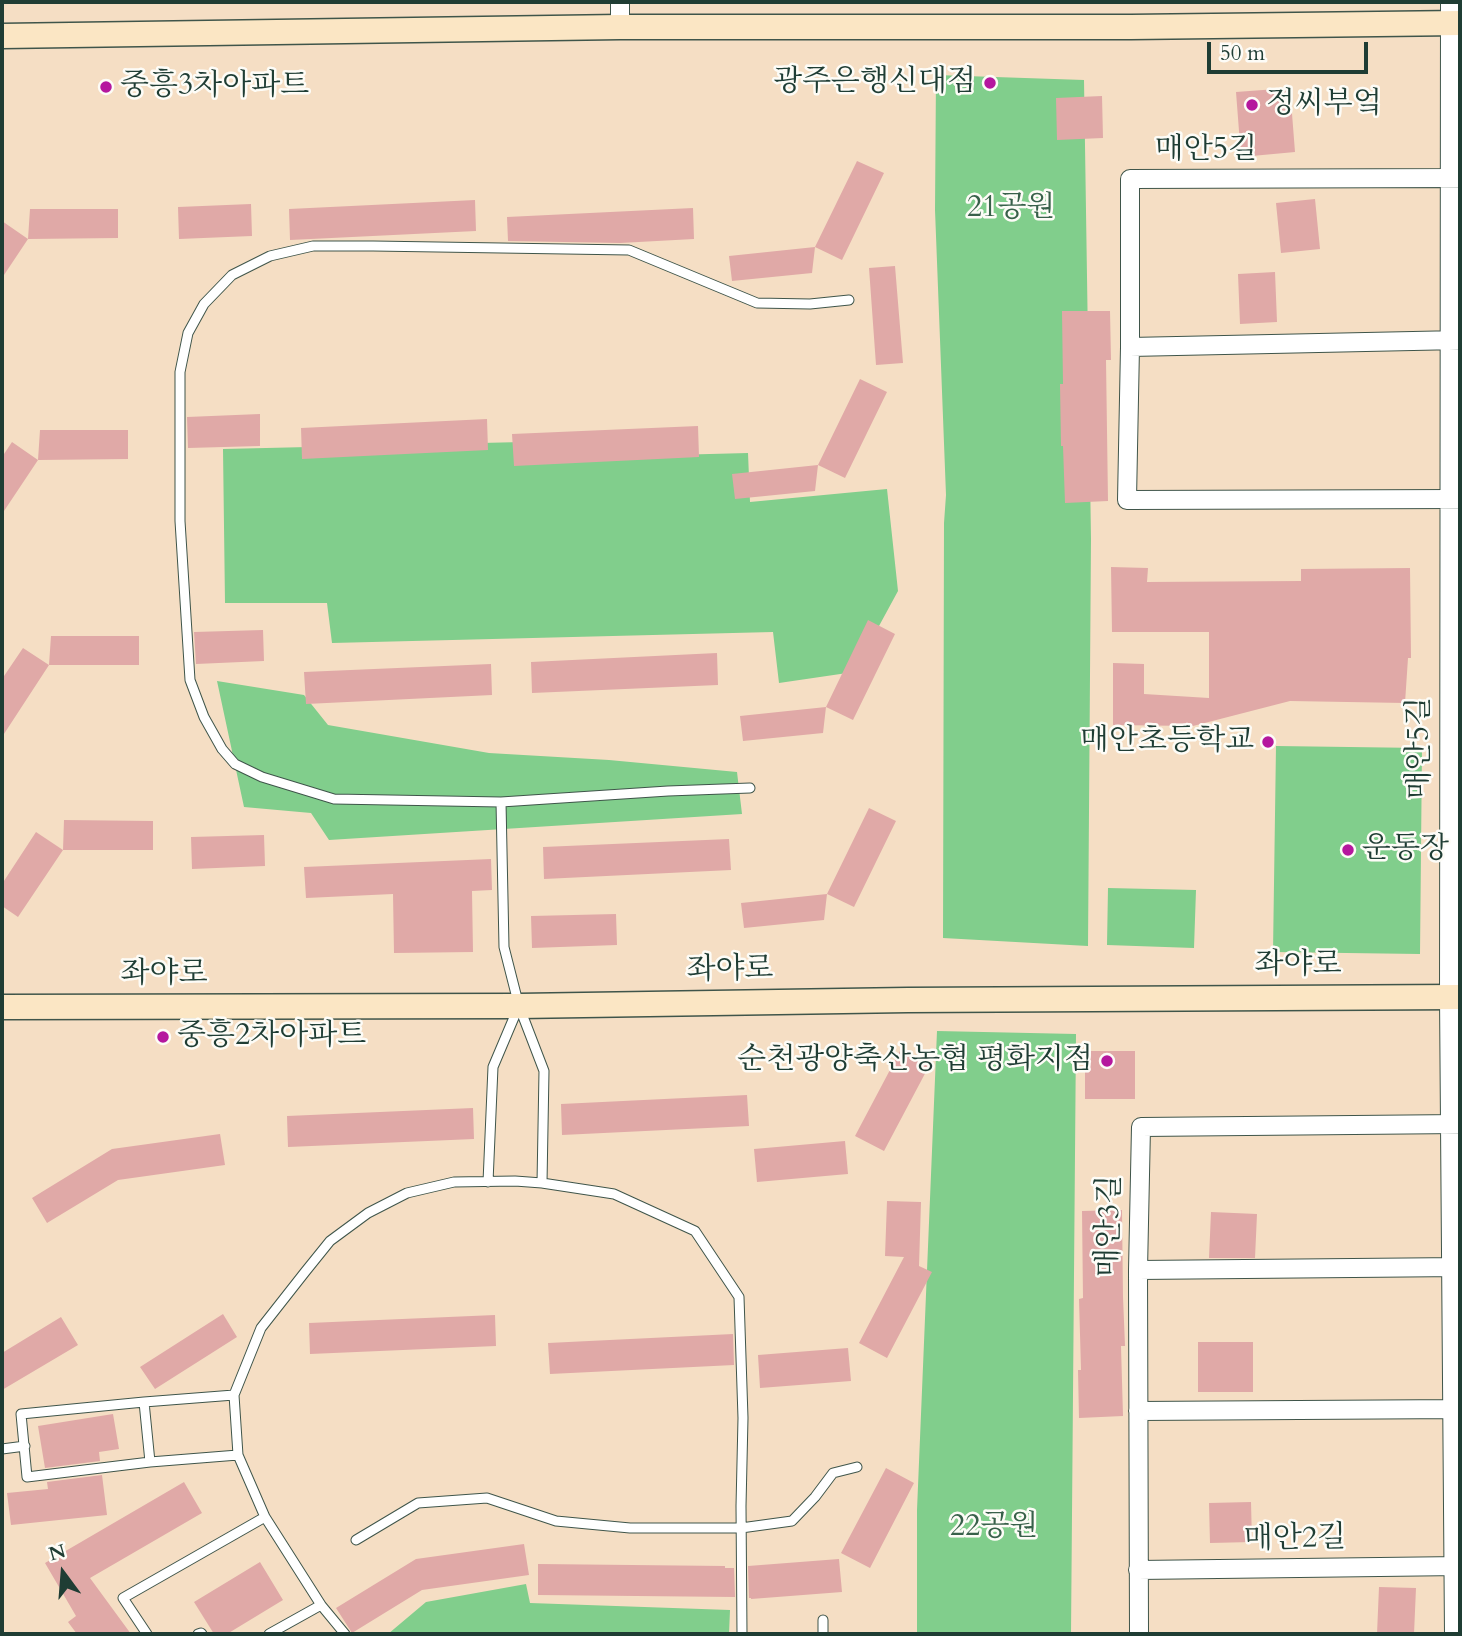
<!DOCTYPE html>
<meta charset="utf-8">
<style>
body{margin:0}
#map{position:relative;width:1462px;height:1636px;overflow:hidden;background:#f5dec4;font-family:Cardo,serif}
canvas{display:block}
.frame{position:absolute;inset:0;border:4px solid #1f3d34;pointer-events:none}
.north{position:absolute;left:28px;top:1538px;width:70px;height:70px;-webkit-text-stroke:5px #fdfcf7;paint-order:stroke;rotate:344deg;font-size:19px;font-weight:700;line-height:28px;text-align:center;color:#1f3d34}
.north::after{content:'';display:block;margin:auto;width:24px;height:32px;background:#1f3d34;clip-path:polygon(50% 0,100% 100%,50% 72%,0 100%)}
.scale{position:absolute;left:1207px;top:42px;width:161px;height:32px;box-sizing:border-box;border:4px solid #1f3d34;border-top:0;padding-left:9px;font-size:21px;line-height:24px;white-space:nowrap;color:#1f3d34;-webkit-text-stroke:5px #fdfcf7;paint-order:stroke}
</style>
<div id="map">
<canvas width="1462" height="1636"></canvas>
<div class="frame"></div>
<div class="north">N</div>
<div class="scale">50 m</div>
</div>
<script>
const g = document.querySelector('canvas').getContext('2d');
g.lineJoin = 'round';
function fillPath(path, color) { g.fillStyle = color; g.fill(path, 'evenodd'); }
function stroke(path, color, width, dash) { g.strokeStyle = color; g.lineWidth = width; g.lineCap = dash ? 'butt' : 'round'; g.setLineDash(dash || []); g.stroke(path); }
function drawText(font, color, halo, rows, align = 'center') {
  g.font = font + ' Cardo,"Noto Serif KR",serif'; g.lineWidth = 5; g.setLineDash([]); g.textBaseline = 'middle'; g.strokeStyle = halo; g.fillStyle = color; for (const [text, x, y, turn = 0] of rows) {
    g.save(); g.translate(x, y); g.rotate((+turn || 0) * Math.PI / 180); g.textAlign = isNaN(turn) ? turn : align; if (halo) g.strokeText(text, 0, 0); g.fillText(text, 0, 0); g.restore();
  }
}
fillPath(new Path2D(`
 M936,75L1084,80L1091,539L1088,946L943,938L944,523L946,495L935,210Z
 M523,442L519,459L748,453L750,502L887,489L898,591L854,672L779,683L773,632L332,643L327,603H225L223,449Z
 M217,681L304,695L328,725L489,753L609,760L737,772L742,814L329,840L311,813L244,807Z
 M1276,746L1422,748L1420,954L1273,952Z
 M1108,888L1196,890L1194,948L1107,945Z
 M937,1031L1076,1034L1071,1634H917V1510Z
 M526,1584L530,1603L730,1610L729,1634H388L426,1602Z`), '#81ce8c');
fillPath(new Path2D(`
 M1290,88L1295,152L1241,157L1236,92Z
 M1102,96L1103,138L1057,140L1056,98Z
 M857,161L884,173L842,260L815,247Z
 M1315,199L1320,249L1281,253L1276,203Z
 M475,200L476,231L290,240L289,209Z
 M251,204L252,236L179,239L178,207Z
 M693,208L694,239L620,243L508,241L507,217Z
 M30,209H118V238L28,239Z
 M2,221L28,239L2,278Z
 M815,247L812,273L732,281L729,256Z
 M895,266L903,363L876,365L869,268Z
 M1275,272L1277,322L1240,324L1238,274Z
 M1062,311H1110L1111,360H1106L1108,501L1065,503L1063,446H1061L1060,384H1063Z
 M860,379L887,392L845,478L818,465Z
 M260,414V446L188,448L187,417Z
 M487,419L488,450L302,459L301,428Z
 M698,426L699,457L514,466L512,434Z
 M40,430H128V459L38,460Z
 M12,442L38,460L2,514V457Z
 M818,465L815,491L735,499L732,474Z
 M1111,567L1148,568L1147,582L1301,581V569L1410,568L1411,658H1408L1405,703L1290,701L1193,726L1113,725V663L1144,664V694L1209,698V632H1112Z
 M868,620L895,634L853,720L826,707Z
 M263,630L264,661L196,664L194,632Z
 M51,636H139V665H49Z
 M23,648L49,665L2,737V679Z
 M717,653L718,685L532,693L531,662Z
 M491,664L492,695L306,704L304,672Z
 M826,707L823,733L743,741L740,716Z
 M869,808L896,821L854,907L827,894Z
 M64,820L153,821V850H63Z
 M36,832L63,850L18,917L2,906V884Z
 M264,835L265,866L192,869L191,837Z
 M729,839L731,870L544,879L543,847Z
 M491,859L492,890L472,891L473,952L394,953L393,894L306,898L304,867Z
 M827,894L824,920L744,928L741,903Z
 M616,914L617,945L532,948L531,916Z
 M900,1051L929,1066L884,1151L855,1136Z
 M1085,1051H1135V1099H1085Z
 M747,1095L749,1126L562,1135L561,1104Z
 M473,1108L474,1139L288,1147L287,1116Z
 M220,1134L225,1165L118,1180L47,1223L32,1198L112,1149Z
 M845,1141L848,1174L757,1182L754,1149Z
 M887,1201L921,1202L919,1266L932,1272L887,1358L859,1343L904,1257L885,1256Z
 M1122,1210L1123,1297L1125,1346H1121L1123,1416L1079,1418L1078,1370H1081L1079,1299L1083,1298L1082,1211Z
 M1211,1212L1257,1214L1255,1258H1209Z
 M223,1314L237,1337L155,1389L140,1367Z
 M495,1315L496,1346L310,1354L309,1323Z
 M61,1317L78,1345L2,1390V1353Z
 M733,1334L734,1365L550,1374L548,1343Z
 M1198,1342H1253V1392H1198Z
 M848,1348L851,1381L760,1388L758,1355Z
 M113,1414L119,1449L99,1452L100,1461L45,1468L38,1426Z
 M886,1468L914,1483L870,1568L841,1553Z
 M102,1475L107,1515L11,1525L7,1493L48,1489L47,1482Z
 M184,1482L202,1513L90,1578L131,1634H77L68,1622L76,1616L45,1563Z
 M1251,1502L1252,1542L1210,1543L1209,1503Z
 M524,1544L529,1575L422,1590L352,1633L336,1608L416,1559Z
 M839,1559L842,1592L751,1599V1598H749L748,1566Z
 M260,1562L283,1600L227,1634H214L194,1602Z
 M538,1564L725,1566V1568H734L735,1597L538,1595Z
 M1379,1587L1416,1588L1414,1634H1377Z`), '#e0a9a7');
const lane = new Path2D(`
 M501,802L668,791L750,788
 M488,1182L493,1067L518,1008
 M542,1183L544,1071L519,1006L504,947L501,802L334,799L262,777L235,764L222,749L204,717L190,680L180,521V372L188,333L204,304L232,275L270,256L313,246H373L629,250L757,303L810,304L849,300
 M234,1395L261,1328L305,1272L330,1241L368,1213L407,1193L454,1182L515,1181L542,1183L614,1194L695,1231L739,1297L743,1418L741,1506L742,1634
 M144,1402L150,1462L27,1477L21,1414Z
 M144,1402L234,1395L238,1455L150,1462
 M2,1449L25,1446
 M238,1455L265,1517L321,1605L269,1634
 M356,1540L418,1503L487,1498L556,1521L630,1528H741L792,1521L815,1497L833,1473L857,1467
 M321,1605L345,1634
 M147,1634L123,1598L265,1517
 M198,1634L201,1633L202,1634
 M823,1634V1620`);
const street = new Path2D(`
 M620,2V27
 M1450,2L1449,997L1454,1634
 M1459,178L1130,179V347L1127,500L1460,499
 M1130,347L1460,340
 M1138,1270L1460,1267
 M1138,1411L1460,1409
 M1138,1570L1460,1566
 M1139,1634L1138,1270L1141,1127L1460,1124`);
const secondary = new Path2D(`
 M2,36L620,27H1131L1460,23
 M2,1007L519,1006L908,1000L1460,997`);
stroke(lane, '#3f554a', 11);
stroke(street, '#3f554a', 20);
stroke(secondary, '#3f554a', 27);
stroke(lane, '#fff', 9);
stroke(street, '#fff', 18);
stroke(secondary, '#fbe6c4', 24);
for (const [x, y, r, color] of [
 [990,83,7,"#b5179e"],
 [106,87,7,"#b5179e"],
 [1252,105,7,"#b5179e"],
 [1268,742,7,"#b5179e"],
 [1348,850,7,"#b5179e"],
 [163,1037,7,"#b5179e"],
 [1107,1061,7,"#b5179e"]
]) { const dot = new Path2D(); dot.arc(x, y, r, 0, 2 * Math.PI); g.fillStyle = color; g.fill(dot); stroke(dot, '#fdfcf7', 2.5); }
drawText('30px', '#1f3d34', '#fdfcf7', [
 ["광주은행신대점",976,83,"right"],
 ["중흥3차아파트",120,87],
 ["정씨부엌",1266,105],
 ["매안초등학교",1254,742,"right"],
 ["운동장",1362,850],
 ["중흥2차아파트",177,1037],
 ["순천광양축산농협 평화지점",1093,1061,"right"]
], 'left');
drawText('30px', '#1f3d34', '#fdfcf7', [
 ["매안5길",1206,151],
 ["매안5길",1421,748,-90],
 ["좌야로",1298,966],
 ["좌야로",730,971,-1],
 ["좌야로",164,975],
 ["매안3길",1111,1226,-89],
 ["매안2길",1295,1540,-1]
]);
drawText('30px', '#38614a', '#fdfcf7', [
 ["21공원",1011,209],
 ["22공원",994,1528]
]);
</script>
